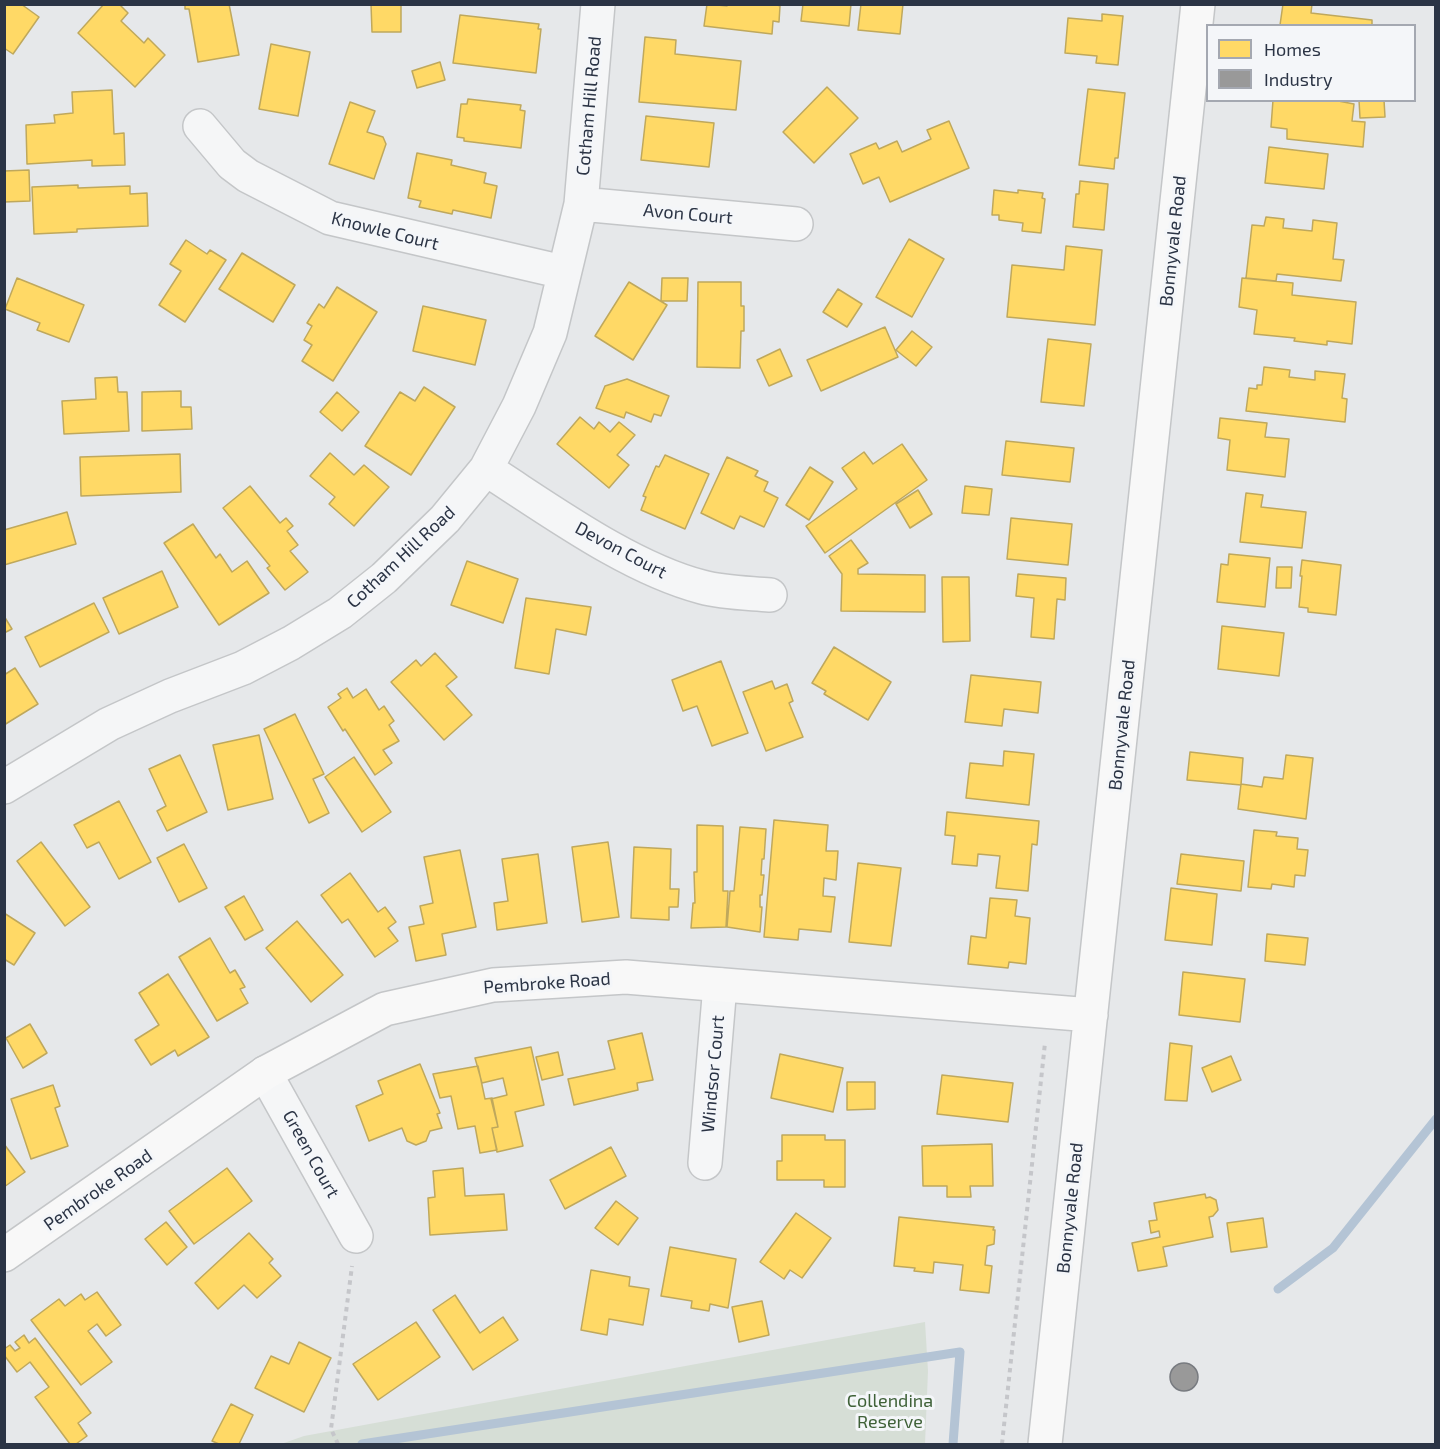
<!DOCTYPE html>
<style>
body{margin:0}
#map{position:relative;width:1440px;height:1449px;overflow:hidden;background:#e6e8ea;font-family:"Exo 2",sans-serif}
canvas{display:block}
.frame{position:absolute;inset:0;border:6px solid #2b3445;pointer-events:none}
.legend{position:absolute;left:1206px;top:24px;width:210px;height:78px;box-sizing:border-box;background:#f4f6f9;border:2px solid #a4a8b1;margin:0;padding:8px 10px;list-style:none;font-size:18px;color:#2b3445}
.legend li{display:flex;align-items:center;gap:12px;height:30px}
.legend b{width:30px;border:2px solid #a4a8b1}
</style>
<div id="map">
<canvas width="1440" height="1449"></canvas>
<div class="frame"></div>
<ul class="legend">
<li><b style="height:16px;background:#ffd966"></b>Homes</li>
<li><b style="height:16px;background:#999"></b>Industry</li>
</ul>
</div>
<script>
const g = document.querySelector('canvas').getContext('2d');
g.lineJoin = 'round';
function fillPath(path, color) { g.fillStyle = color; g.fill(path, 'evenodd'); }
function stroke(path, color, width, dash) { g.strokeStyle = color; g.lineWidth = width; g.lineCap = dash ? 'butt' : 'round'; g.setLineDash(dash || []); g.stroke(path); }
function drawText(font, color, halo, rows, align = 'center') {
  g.font = font + ' "Exo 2",sans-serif'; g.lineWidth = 6; g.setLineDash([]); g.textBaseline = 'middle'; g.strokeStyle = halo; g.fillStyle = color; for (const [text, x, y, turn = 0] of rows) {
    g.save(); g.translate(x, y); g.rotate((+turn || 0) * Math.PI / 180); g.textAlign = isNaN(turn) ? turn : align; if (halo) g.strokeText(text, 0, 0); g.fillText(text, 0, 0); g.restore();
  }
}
fillPath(new Path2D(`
 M925,1322L928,1371L925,1444H281L304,1436Z`), '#d6ded6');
const homes = new Path2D(`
 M4,4H21L39,17L13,54L4,48Z
 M104,4H119L128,13L121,21L144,43L148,38L165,55L135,87L78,33Z
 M185,4H229L239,55L198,62L189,9H185Z
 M371,4H401V32H372Z
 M707,4L727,6V4H775L780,6L779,22L773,21L772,34L704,26Z
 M803,4H851L849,26L801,21Z
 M861,4H903L900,34L858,30Z
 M1283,4H1312L1311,13L1372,20V26H1276L1280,25Z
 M1102,14L1123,16L1118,65L1096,63L1097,56L1065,53L1068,18L1102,21Z
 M460,15L539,24L538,29H541L536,73L453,63Z
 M645,37L676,40L675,54L741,61L736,110L639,102Z
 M271,44L310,52L298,116L259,109Z
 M440,62L445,80L417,88L412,71Z
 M827,87L858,118L814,163L783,132Z
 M1088,89L1125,93L1118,158H1115L1114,169L1079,165Z
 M112,90L114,134L124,133L125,165L92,166V160L27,164L26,125L55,123L54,115L73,113L72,92Z
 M468,99L521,105L520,110L525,111L521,148L464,141V138L457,137L461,104H467Z
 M1273,100H1333L1354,104L1352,121L1365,122L1363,147L1287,139V129L1271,127Z
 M1359,100H1384L1385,117L1360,118Z
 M350,102L375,111L367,132L383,137L386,144L374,179L329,164Z
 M646,116L714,123L709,167L641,160Z
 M949,121L969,168L890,202L879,177L863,184L850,154L876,143L879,149L897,141L902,152L931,139L927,130Z
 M1269,147L1328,154L1324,189L1265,183Z
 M417,153L452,160L451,165L486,173L484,183L497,186L491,218L453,210L452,214L419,207L421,201L408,198Z
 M29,170L30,201L4,202V171Z
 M1080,181L1108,184L1104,230L1073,227L1076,194H1079Z
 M78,185V188L130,186V194L147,193L148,226L77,229V232L34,234L32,187Z
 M994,190L1018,193V190L1043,193L1042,198L1045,199L1041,233L1022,231L1023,223L999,220V215H992Z
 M1266,217L1284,219L1283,228L1312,231L1313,220L1337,223L1333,259L1344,260L1341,281L1277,274L1276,281L1246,278L1252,225L1264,226Z
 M909,239L944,259L912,317L876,297Z
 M186,240L207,254L210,250L226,260L185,322L159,305L181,271L170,264Z
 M1066,246L1102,250L1095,325L1007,317L1012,265L1064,270Z
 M242,253L295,285L273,322L219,289Z
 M17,278L84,305L69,342L37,330L40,323L5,309Z
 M662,278H688L687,301H661Z
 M1242,278L1293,283L1292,295L1356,302L1352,344L1327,341V345L1294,341L1295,338L1254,334L1257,310L1239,307Z
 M629,282L667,305L633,360L595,336Z
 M698,282H741V306H744V331H741L740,368L697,367Z
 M337,287L377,312L333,381L302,361L312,345L304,340L312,326L307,323L319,304L324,308Z
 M838,289L862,304L847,327L823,312Z
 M423,306L486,320L475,365L413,351Z
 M885,327L898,357L821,391L807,360Z
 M912,331L932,347L916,366L896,350Z
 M1048,339L1091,344L1084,406L1041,402Z
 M780,349L792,376L769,386L757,360Z
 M1264,367L1290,370L1289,377L1315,380V371L1345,374L1342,398L1347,399L1345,422L1246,411L1249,388L1257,389V385H1262Z
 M117,377L118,392H127L129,431L64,434L62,401L96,399L95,378Z
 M627,379L669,396L661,416L654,414L651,422L626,412L624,418L596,408L605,386Z
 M424,387L455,407L411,475L365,446L400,392L415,401Z
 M181,391V407H191L192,429L142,431V392Z
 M337,392L359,412L342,431L320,412Z
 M580,417L594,429L599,422L610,432L619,422L635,435L617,455L629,465L609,488L557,444Z
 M1220,418L1267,423L1265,437L1289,439L1285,477L1227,470L1230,440L1218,438Z
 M1006,441L1074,448L1070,482L1002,475Z
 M902,444L927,480L825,553L806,526L857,489L842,468L864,452L873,464Z
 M330,453L354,475L364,465L389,487L354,526L329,504L335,497L310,476Z
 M180,454L181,492L81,496L80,457Z
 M665,455L709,474L685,529L641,510L646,497L643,496L656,466L659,467Z
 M727,457L758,471L755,476L768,482L764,491L778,498L764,527L740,516L734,529L701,513Z
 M810,467L833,482L809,520L786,505Z
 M250,486L280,523L286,518L293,526L287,531L298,545L290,551L308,572L285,590L267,568L270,566L223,508Z
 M965,486L992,489L989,515L962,513Z
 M918,490L932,514L910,528L896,504Z
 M1246,493L1263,495L1261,507L1306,512L1302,548L1240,542Z
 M67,512L76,544L4,565V530Z
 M1011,518L1072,524L1068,565L1007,559Z
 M193,524L216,558L220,554L232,572L247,561L269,593L219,625L164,543Z
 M851,540L868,563L858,569V574L925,575V612L841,611L842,574L829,556Z
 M1229,554L1270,558L1265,607L1217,602L1221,564L1228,565Z
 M1302,560L1341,565L1336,615L1308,612V608L1299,607L1302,576H1300Z
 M467,561L518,579L503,623L451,605Z
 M1277,567H1292L1291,588H1276Z
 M162,571L178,607L119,634L103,598Z
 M1018,574L1066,578L1065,600L1057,599L1054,639L1031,637L1034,598L1016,596Z
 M942,577H969L970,641L943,642Z
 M526,598L591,607L586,635L556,629L549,674L515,668Z
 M94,603L109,632L40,667L25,637Z
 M4,616L12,629L4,633Z
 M1222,626L1284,633L1279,676L1218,669Z
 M834,647L891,682L868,720L824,694L826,691L812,683Z
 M435,653L457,677L446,686L472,715L444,740L391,682L416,660L421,666Z
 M721,661L748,733L712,746L697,706L683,711L672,680Z
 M15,668L38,704L4,725V675Z
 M971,675L1041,682L1038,713L1004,709L1002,726L965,722Z
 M772,681L775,689L787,684L793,701L789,703L803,737L766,751L743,692Z
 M347,688L353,698L366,689L379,710L384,706L394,721L389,725L399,741L383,750L392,763L375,775L345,729L343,731L328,707L341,698L338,694Z
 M295,714L324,774L313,779L329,813L309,823L264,729Z
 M259,735L273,799L228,810L213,745Z
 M1004,751L1034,754L1029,805L966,798L970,763L1003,766Z
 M1190,752L1243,758L1241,785L1187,780Z
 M180,755L207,812L167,831L157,811L166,806L149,769Z
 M1286,755L1313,758L1306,819L1238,809L1241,784L1262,787L1264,777L1283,779Z
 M354,757L391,812L362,832L325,777Z
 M119,801L151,862L119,879L99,842L87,848L74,825Z
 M947,812L1039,821L1037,845L1032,844L1028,891L996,888L1000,856L978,854L977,866L952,864L955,836L945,835Z
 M774,820L828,825L826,851H838L836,880L824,878L823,896L835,897L831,932L799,929L798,940L764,937Z
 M697,825L723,826V891H728L726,927L691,928L693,903H695L694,872H697Z
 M740,827L766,829L764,859H762L761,875H764L762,895H760V907H762L760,932L727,927L730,891H734Z
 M1254,830L1277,832L1276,836L1298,838L1297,849L1308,850L1305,876L1295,875L1294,887L1272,884L1271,889L1248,887Z
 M41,842L90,907L65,926L17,861Z
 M608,842L619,917L582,922L572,847Z
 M184,844L207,888L179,902L157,858Z
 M634,847L671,849L670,889H679L678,907H669V920L631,918Z
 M460,850L476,927L442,934L446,955L416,961L409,927L424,924L420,906L433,903L424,857Z
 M538,854L547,923L497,930L494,903L508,901L502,859Z
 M1181,854L1244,861L1241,891L1177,884Z
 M858,863L901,868L891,946L849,942Z
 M350,873L378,912L385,907L396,922L388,928L398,941L375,957L348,919L342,923L321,895Z
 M1171,888L1217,894L1212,945L1165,940Z
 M244,896L263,930L245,940L225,907Z
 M990,898L1017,900L1015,916L1030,918L1026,964L1009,962L1008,968L968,964L971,936L986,938Z
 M4,913L35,933L14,965L4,959Z
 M297,921L343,975L311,1002L266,948Z
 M1267,934L1308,938L1305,965L1265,961Z
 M210,938L230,973L235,970L245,987L240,989L248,1003L217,1021L179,957Z
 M1183,972L1245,979L1240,1022L1179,1015Z
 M168,974L209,1037L178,1056L175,1050L151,1065L135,1040L159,1025L139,993Z
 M30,1024L47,1053L23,1068L6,1038Z
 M642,1033L653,1080L637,1083L638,1090L574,1105L568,1079L615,1069L608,1041Z
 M1170,1043L1192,1046L1187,1101L1165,1100Z
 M531,1047L544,1105L515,1112L523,1146L497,1152L492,1128L498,1127L491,1099L507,1095L503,1078L482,1083L475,1058Z
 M558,1052L563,1075L542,1080L536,1057Z
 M780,1054L843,1068L833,1112L771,1098Z
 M1231,1056L1241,1080L1212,1092L1202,1068Z
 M420,1064L440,1113L437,1114L442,1128L430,1131L426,1141L416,1145L407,1141L402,1128L369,1141L356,1106L383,1094L378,1081Z
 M478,1066L485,1099L492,1098L498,1127L492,1128L497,1150L480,1153L475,1126L458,1129L451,1096L440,1098L433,1074Z
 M942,1075L1013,1083L1008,1122L937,1114Z
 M847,1082H875V1109L847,1110Z
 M53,1085L60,1106L55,1108L68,1146L31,1159L11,1099Z
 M782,1135H825V1140H845V1187H824V1180H777V1161H782Z
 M4,1144L25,1172L4,1187Z
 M992,1144L993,1186H970L971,1197H947V1186H923L922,1146Z
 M611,1147L626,1176L565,1209L550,1180Z
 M227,1168L252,1201L194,1244L169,1211Z
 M463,1168L465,1196L504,1194L507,1230L430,1235L428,1198L435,1197L433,1171Z
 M1205,1194L1206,1198L1210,1197L1216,1200L1218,1210L1213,1216L1209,1217L1213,1237L1163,1247L1167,1266L1138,1271L1132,1243L1160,1237L1159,1231L1151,1233L1149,1221L1157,1220L1154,1203Z
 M616,1201L638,1218L618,1245L595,1228Z
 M796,1213L831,1238L802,1278L790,1270L784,1279L760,1262Z
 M899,1217L994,1227L993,1230H995L994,1244L987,1246L985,1265L992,1266L989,1293L960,1290L963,1265L934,1262L933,1273L914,1271L915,1268L894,1266Z
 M1263,1218L1267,1247L1231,1252L1227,1223Z
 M166,1222L187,1247L167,1265L145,1239Z
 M249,1233L273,1259L269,1263L281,1276L257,1298L244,1285L218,1309L195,1283Z
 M670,1247L736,1259L728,1308L710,1304L709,1311L691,1308L692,1301L661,1296Z
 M591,1270L630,1277L629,1286L649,1289L643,1325L609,1319L607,1335L581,1330Z
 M97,1292L121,1325L106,1336L97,1324L88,1331L112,1362L81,1385L31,1320L59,1299L65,1306L81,1294L85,1300Z
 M455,1295L480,1333L503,1317L518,1340L473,1370L433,1310Z
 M762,1301L769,1335L739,1342L732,1307Z
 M416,1322L440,1357L378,1400L353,1364Z
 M24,1335L29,1343L35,1338L91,1413L78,1423L87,1436L76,1444H70L35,1397L49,1387L30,1362L17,1372L4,1355V1349L10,1345L15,1351L20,1348L15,1342Z
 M299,1342L331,1358L304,1412L255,1388L271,1356L289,1364Z
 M231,1404L253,1415L239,1444H219L212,1441Z`);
fillPath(homes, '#ffd966');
stroke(homes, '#bfa85c', 1.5);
const industry = new Path2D(`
 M1170 1377a14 14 0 1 1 28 0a14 14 0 1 1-28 0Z`);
fillPath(industry, '#999');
stroke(industry, '#787b80', 1.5);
stroke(new Path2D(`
 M1278,1289L1333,1248L1436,1119
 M362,1444L960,1352L953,1444`), '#b4c4d5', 9);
const street = new Path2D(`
 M200,126L232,164L248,176L330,218L563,272
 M581,204L796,224
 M486,469C550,510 629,568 702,587C724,593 748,593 770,595
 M4,787L109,724L170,696L243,668L291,643L340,613L384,578L445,519L486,469L519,406L550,333L581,204L598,4
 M265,1073L356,1236
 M705,1163L720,985`);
const secondary = new Path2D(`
 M4,1255L265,1073L385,1009L493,985L626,977L1091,1015
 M1045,1444L1198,4`);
stroke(street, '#c4c6c8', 36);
stroke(secondary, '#c4c6c8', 36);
stroke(new Path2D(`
 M338,1444L331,1429L352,1266
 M1002,1444L1045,1043`), '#c5c6ca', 4, [4.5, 4.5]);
stroke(street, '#f5f6f7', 33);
stroke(secondary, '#f8f8f8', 33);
drawText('18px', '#2b3445', '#f4f6f9', [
 ["Cotham Hill Road",589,106,-85],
 ["Avon Court",688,214,5],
 ["Knowle Court",385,231,14],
 ["Bonnyvale Road",1173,241,-84],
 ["Devon Court",621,550,28],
 ["Cotham Hill Road",401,557,-43],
 ["Bonnyvale Road",1122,725,-84],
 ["Pembroke Road",547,983,-4],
 ["Windsor Court",713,1074,-85],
 ["Green Court",311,1154,61],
 ["Pembroke Road",98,1190,-35],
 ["Bonnyvale Road",1070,1208,-84]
]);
drawText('18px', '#3f6138', '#f4f6f9', [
 ["Collendina",890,1401],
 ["Reserve",890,1422]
]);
</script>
